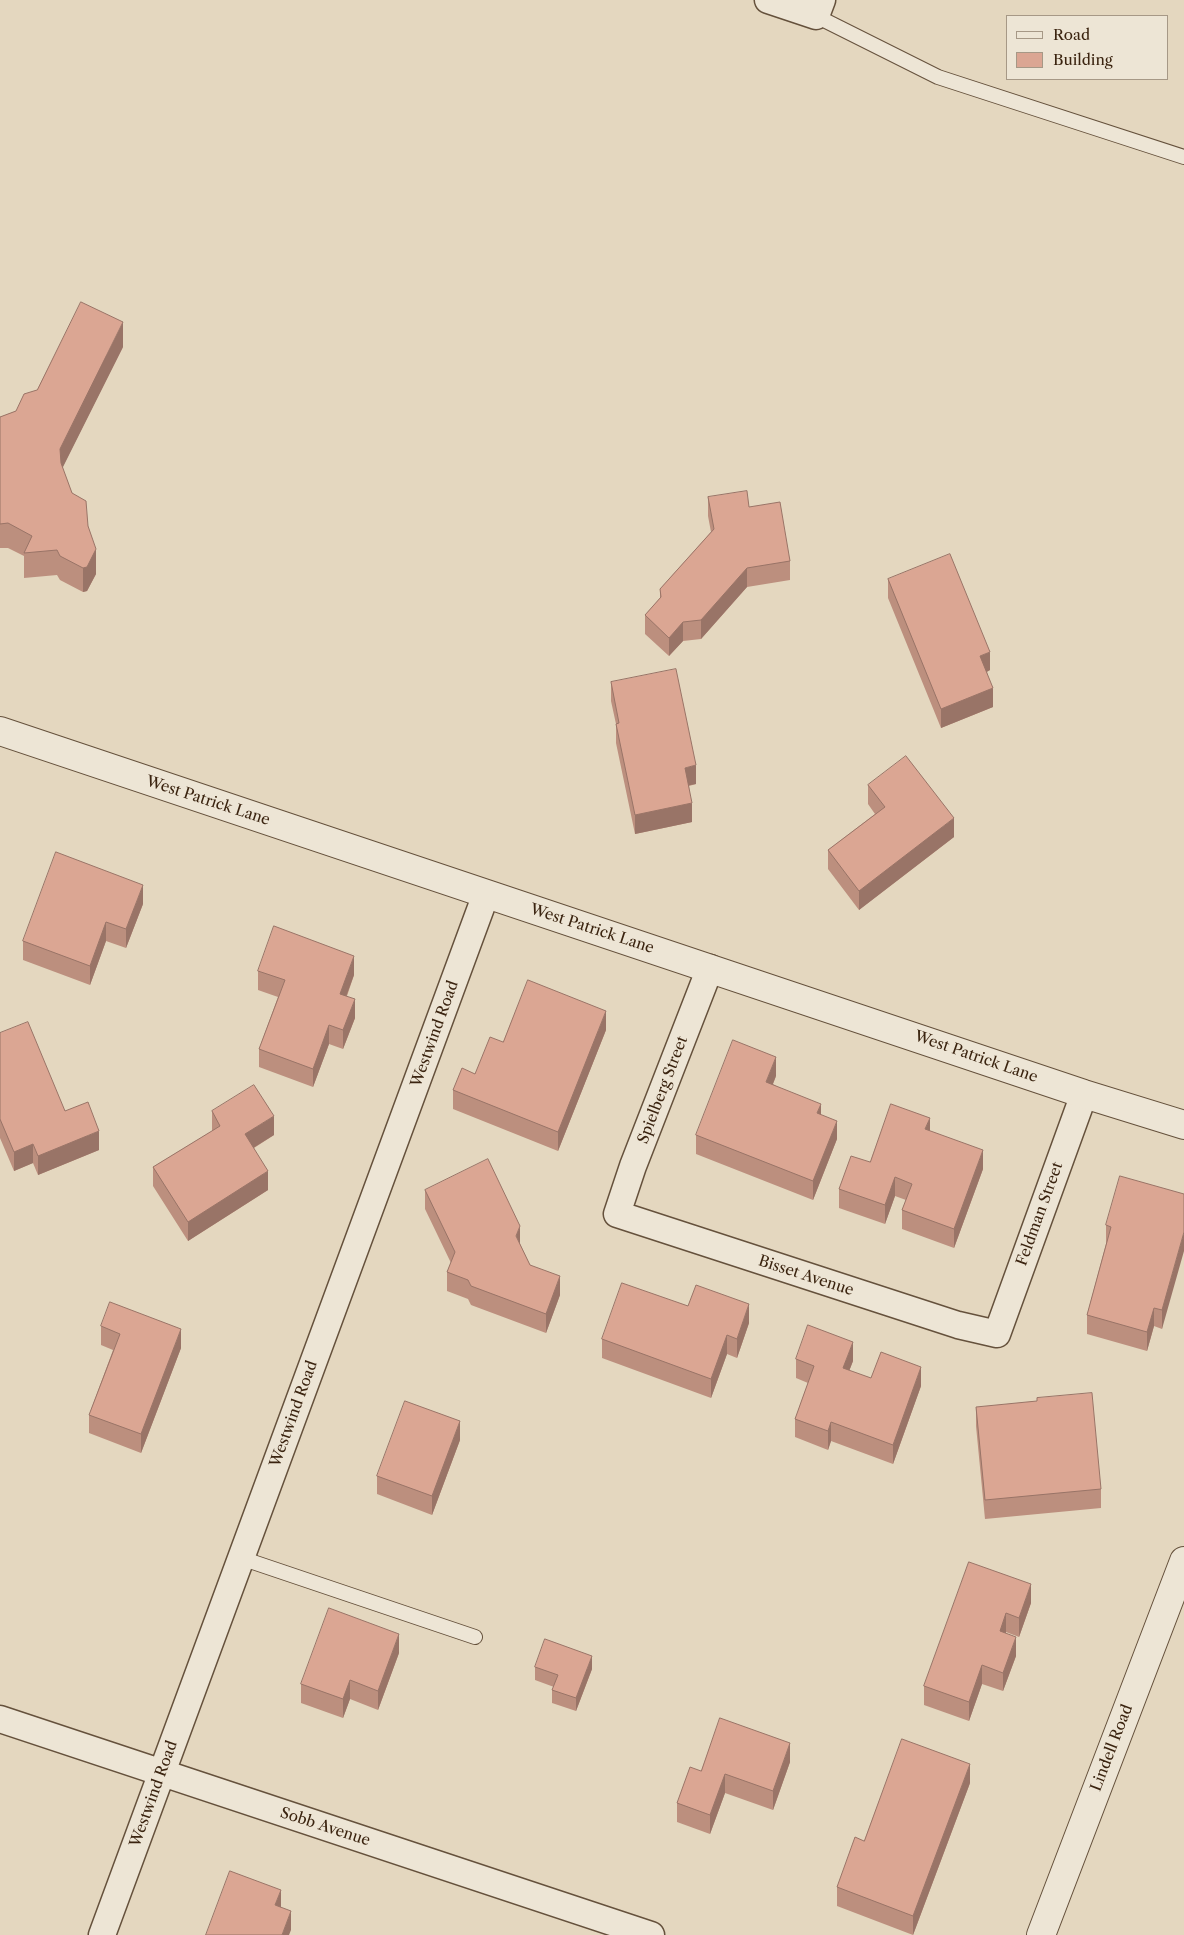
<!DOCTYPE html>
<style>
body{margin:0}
#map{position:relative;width:1184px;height:1935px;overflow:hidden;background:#e4d7bf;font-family:"Libre Caslon Text",serif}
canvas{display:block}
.legend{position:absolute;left:1006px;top:15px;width:162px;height:65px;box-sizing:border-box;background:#ede5d5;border:1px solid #a69886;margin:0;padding:6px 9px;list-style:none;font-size:15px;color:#3b2410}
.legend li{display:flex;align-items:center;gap:10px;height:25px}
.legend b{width:25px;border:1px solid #a69886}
</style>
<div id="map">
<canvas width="1184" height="1935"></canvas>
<ul class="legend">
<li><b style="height:6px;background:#ede5d5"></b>Road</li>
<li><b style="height:14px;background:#dba693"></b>Building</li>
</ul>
</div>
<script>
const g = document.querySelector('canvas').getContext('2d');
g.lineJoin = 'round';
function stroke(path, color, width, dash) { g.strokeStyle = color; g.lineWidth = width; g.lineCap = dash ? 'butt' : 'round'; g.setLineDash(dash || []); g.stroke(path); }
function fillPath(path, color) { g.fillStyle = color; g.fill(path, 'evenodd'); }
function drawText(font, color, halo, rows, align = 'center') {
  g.font = font + ' "Libre Caslon Text",serif'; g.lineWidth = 5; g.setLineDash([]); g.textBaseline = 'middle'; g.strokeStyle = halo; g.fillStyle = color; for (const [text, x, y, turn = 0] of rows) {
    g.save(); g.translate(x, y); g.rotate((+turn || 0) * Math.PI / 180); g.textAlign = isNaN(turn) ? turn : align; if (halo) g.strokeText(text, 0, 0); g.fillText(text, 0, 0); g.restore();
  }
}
const service = new Path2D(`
 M816,16L938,77L1184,157
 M241,1558L475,1637`);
const minor = new Path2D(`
 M768,0L816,16L822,0
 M710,968L633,1166L617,1214L958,1325L997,1334L1084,1094
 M0,1719L651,1935
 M102,1935L486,894`);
const tertiary = new Path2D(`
 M0,731L1084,1094L1184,1125
 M1041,1935L1184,1561`);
stroke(service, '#65513c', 16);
stroke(minor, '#65513c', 29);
stroke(tertiary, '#65513c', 30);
stroke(service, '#ede5d5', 14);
stroke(minor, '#ede5d5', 26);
stroke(tertiary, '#ede5d5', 28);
fillPath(new Path2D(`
 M123,347L62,468L72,493L88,526L96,574L87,591L83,592L60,580L57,575L24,578V556L8,548H0V417L16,411L37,390Z
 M708,497L749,507L790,561V580L747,587L701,639L683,641L669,656L645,634V615L660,598V589L711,532L708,516Z
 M888,579L990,670L987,672L993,707L941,728L888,598Z
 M611,682L696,784L689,786L692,822L635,834L616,743V724L611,701Z
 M868,785L954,837L859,910L828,869V850L875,814L868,804Z
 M143,904L126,948L106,941L90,985L23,960V941Z
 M258,971L354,975L347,996L355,1018L343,1049L329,1044L313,1087L259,1067V1049L278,997L258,990Z
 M606,1030L558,1151L453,1109V1090L475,1074L503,1042Z
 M0,1033L65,1111L99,1150L38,1175L33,1163L14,1171L0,1138Z
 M776,1076L773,1084L821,1115L837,1139L813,1200L696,1154V1135Z
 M212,1111L274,1135L254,1148L268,1190L188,1241L153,1186V1167L212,1131Z
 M930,1131L983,1169L954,1248L902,1229V1210L906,1200L895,1196L885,1224L839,1208V1189L870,1162Z
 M425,1190L520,1244L530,1265L560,1295L546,1333L471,1305L468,1299L447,1291V1272L451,1263L425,1209Z
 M1184,1194L1162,1329L1154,1326L1147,1351L1087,1334V1315L1106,1244V1225Z
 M688,1306L749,1323L737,1358L727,1354L711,1398L602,1358V1339Z
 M101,1326L181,1348L141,1453L89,1433V1415L113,1350L101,1345Z
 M796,1359L853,1361L849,1371L871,1378L921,1386L893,1464L831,1441L828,1450L795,1437V1419L808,1383L796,1378Z
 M976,1407L1101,1489V1508L985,1519L976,1426Z
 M460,1440L432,1515L377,1494V1476Z
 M969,1562L1031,1603L1019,1637L1006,1632V1633L1016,1656L1003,1691L982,1684L969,1721L924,1705V1686Z
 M399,1653L378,1710L350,1699L343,1718L301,1703V1684Z
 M535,1667L592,1669L576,1711L552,1703V1690L554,1687L535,1680Z
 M790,1762L773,1810L725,1793L710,1834L677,1822V1803L701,1771Z
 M970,1783L913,1935L837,1906V1887L864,1841Z`), '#bc8f7e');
fillPath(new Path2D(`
 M123,322V347L60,473V449Z
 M96,549V574L87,591L83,592V568Z
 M747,568V587L701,639V620Z
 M683,622V641L669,656V638Z
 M990,652V670L980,675V656Z
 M993,688V707L941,728V709Z
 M696,765V784L685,786V768Z
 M692,803V822L635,834V815Z
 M954,818V837L859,910V891Z
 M143,885V904L126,948V929Z
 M106,922V941L90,985V966Z
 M354,956V975L340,1013V994Z
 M355,999V1018L343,1049V1030Z
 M606,1011V1030L558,1151V1132Z
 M329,1025V1044L313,1087V1069Z
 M776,1057V1076L766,1101V1082Z
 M821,1104V1122L817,1113Z
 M274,1116V1135L245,1153V1134Z
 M930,1118V1137L925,1129Z
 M837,1121V1139L813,1200V1181Z
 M99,1131V1150L38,1175V1156Z
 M33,1144V1163L14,1171V1152Z
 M983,1150V1169L954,1248V1229Z
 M268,1171V1190L188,1241V1222Z
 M895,1177V1196L885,1224V1205Z
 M520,1226V1245L516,1236Z
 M1184,1232V1251L1162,1329V1310Z
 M560,1276V1295L546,1333V1314Z
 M749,1304V1323L737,1358V1339Z
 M1154,1308V1326L1147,1351V1332Z
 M181,1329V1348L141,1453V1434Z
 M727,1335V1354L711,1398V1379Z
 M853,1342V1361L843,1387V1368Z
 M921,1367V1386L893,1464V1445Z
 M460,1421V1440L432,1515V1496Z
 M831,1422V1441L828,1450V1431Z
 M1031,1584V1603L1019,1637V1618Z
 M1006,1613V1632L1000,1650V1631Z
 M399,1634V1653L378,1710V1691Z
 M1016,1637V1656L1003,1691V1673Z
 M592,1656V1669L576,1711V1698Z
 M982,1665V1684L969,1721V1702Z
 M350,1680V1699L343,1718V1699Z
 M790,1743V1762L773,1810V1791Z
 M970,1764V1783L913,1935V1916Z
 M725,1774V1793L710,1834V1815Z
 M281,1890V1909L275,1905Z
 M291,1911V1930L289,1935H282Z`), '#997467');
const building = new Path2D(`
 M81,302L123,322L60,449L61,463L72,493L86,501L88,526L96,549L87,567L83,568L60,556L57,550L24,553L32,536L8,523L0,524V417L16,411L24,394L37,390Z
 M747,491L749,507L780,502L790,561L747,568L701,620L683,622L669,638L645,615L661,597L660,589L714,529L708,497Z
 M950,554L990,652L980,656L993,688L941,709L888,579Z
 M676,669L696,765L685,768L692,803L635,815L616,724L619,723L611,682Z
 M906,756L954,818L859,891L828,850L885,807L868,785Z
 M56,852L143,885L126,929L106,922L90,966L23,941Z
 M274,926L354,956L340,994L355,999L343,1030L329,1025L313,1069L259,1049L285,980L258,971Z
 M528,980L606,1011L558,1132L453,1090L462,1068L475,1074L490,1037L503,1042Z
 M28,1022L65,1111L88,1102L99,1131L38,1156L33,1144L14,1152L0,1119V1033Z
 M733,1040L776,1057L766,1082L821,1104L817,1113L837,1121L813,1181L696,1135Z
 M254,1085L274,1116L245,1134L268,1171L188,1222L153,1167L220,1126L212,1111Z
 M891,1104L930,1118L925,1129L983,1150L954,1229L902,1210L912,1184L895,1177L885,1205L839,1189L851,1156L870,1162Z
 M488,1159L520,1226L516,1236L530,1265L560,1276L546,1314L471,1286L468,1280L447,1272L455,1252L425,1190Z
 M1120,1176L1184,1194V1232L1162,1310L1154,1308L1147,1332L1087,1315L1111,1227L1106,1225Z
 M622,1283L688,1306L696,1285L749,1304L737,1339L727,1335L711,1379L602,1339Z
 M110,1302L181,1329L141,1434L89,1415L120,1334L101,1326Z
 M808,1325L853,1342L843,1368L871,1378L881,1352L921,1367L893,1445L831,1422L828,1431L795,1419L814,1366L796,1359Z
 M1092,1393L1101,1489L985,1500L976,1407L1037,1401V1398Z
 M405,1401L460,1421L432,1496L377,1476Z
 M969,1562L1031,1584L1019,1618L1006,1613L1000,1631L1016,1637L1003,1673L982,1665L969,1702L924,1686Z
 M329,1608L399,1634L378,1691L350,1680L343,1699L301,1684Z
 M545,1639L592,1656L576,1698L552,1690L558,1675L535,1667Z
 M720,1718L790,1743L773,1791L725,1774L710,1815L677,1803L690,1767L701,1771Z
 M902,1739L970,1764L913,1916L837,1887L855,1837L864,1841Z
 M230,1871L281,1890L275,1905L291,1911L282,1935H206Z`);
fillPath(building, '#dba693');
stroke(building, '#997467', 1);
drawText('15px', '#3b2410', '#ede5d5', [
 ["West Patrick Lane",208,801,18],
 ["West Patrick Lane",592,929,18],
 ["Westwind Road",435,1034,-70],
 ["West Patrick Lane",976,1057,19],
 ["Spielberg Street",663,1090,-69],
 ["Feldman Street",1040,1214,-70],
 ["Bisset Avenue",806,1276,18],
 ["Westwind Road",294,1414,-70],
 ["Lindell Road",1112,1748,-69],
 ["Westwind Road",154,1794,-70],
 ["Sobb Avenue",325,1827,18]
]);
</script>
